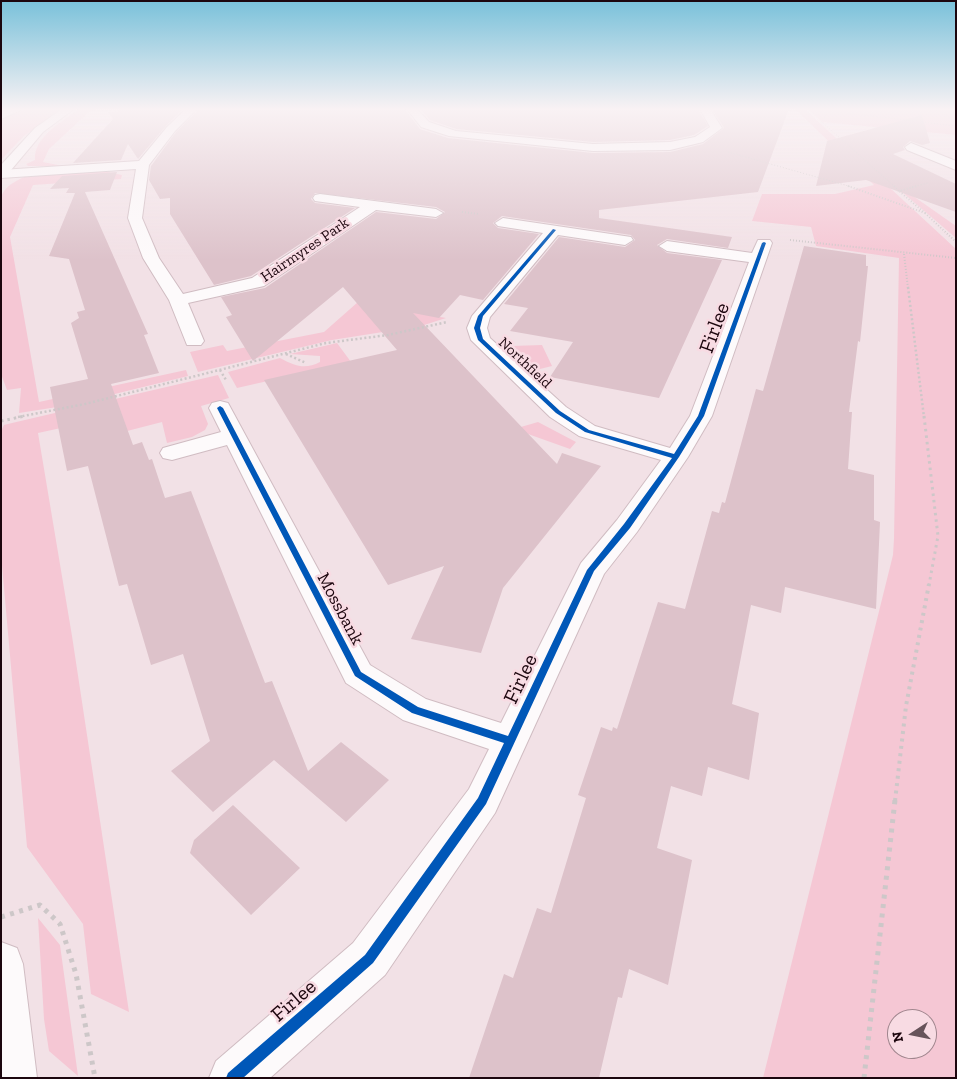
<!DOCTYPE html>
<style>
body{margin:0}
#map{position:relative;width:957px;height:1079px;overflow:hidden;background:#f2e1e6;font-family:"Zilla Slab",serif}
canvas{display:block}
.frame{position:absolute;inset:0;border:2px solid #1c060e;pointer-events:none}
.north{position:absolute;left:887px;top:1009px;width:50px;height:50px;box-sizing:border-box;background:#f8dbe3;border:1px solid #a0868e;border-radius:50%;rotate:259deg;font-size:14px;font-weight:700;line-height:20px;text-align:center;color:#1c060e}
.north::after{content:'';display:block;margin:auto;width:18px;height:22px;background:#67535a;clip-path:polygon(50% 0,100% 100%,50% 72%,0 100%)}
</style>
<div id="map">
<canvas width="957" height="1079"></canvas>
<div class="frame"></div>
<div class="north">N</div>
</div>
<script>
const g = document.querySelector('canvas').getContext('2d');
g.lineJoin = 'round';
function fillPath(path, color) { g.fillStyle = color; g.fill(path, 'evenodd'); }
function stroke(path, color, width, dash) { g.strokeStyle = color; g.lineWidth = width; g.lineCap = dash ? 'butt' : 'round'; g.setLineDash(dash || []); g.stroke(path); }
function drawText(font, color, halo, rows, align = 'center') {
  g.font = font + ' "Zilla Slab",serif'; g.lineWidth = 5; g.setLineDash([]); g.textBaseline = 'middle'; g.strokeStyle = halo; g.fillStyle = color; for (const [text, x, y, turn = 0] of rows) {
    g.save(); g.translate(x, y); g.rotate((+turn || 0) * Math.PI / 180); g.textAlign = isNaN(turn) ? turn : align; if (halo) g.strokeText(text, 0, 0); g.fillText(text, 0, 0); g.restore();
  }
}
fillPath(new Path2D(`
 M26,109H62L24,136L1,160V119Z
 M79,109H95L88,113L49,149L43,162L63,166H28L26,164L35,160C33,137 63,121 79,109Z
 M795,109H956V135L822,122L809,110L807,111L956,249V1078H763L893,555L894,539L899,258L816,246L811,227L752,221L762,194H835L874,185ZM897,1019H927V1049H897Z
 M103,171L122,175L121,179L33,185L10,237L39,402L186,370L188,376L70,405L19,413L21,388L7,390L1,374V197C5,186 14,182 24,177Z
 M906,191L956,226V238L902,192Z
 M358,302L446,318L421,326L332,340L198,372L190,352L223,345L227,351L324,332Z
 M337,343L351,362L237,388L228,372L280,358C295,366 305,370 320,362V356L290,354Z
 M542,345L552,366L536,370L512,346Z
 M218,375L229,398L201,406L208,424L205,430L192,437L167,443L162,422L65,447L61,428L38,433L72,636L129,1012L91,994L83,924L27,847L1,554V431L4,425L12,423Z
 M538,422L576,442L570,449L514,429Z
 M38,918L60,945L78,1076L49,1051L44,1019Z`), '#f5c7d4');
fillPath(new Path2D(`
 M121,109H183L166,126L138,159L128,144L121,160L73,163L113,119L108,112L119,111Z
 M199,109H405L420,129L448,138L593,153L670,152L703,144L724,128L712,109H789L758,192L599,210V218L732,237L728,248L667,239L657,245L667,253L722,260L659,398L550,377L573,342L510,331L528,308L504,304L559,237L625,247L635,240L631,235L502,216L493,223L498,228L539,234L483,300L460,295L439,318L413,313L557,464L562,453L601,466L503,588L481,653L411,639L444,566L388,585L264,380L397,350L343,287L253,361L226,317L232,315L221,297L265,288L376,212L436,219L445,212L436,207L315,193L311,199L315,203L355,208L251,276L214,285L170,214V198L160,199L149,180L151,166L176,132Z
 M420,109H698L708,126L694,135L670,140L593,142L456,129L430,120Z
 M922,115L930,143L922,145L910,141L903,147L905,150L893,154L956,184V212L866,180L816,186L827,141Z
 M117,172L110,190L85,192L148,334L144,335L159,373L111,384L133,445L142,442L149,460L152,459L165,498L191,491L265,683L272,681L308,771L341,742L389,780L346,822L274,760L213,812L171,771L210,741L183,654L151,665L127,584L119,586L88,466L67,471L50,387L88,379L71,323L79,318L77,312L85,310L69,259L49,256L75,193H66L69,188L50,189L62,176Z
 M804,246L866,255V266H868L860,342L858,341L849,412H852L848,469L874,475V520L880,522L876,609L785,587L781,613L751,605L732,704L759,713L749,780L708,767L702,796L671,786L657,848L692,860L668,985L629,969L622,998L618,997L599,1078H469L504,974L513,978L537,908L551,913L586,798L578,795L601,727L612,731L613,727L617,729L658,602L685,609L712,511L719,513L722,502L725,503L756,389L763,391Z
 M233,805L300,868L251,915L190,853L194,840Z`), '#ddc2ca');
const street = new Path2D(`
 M9,109H23L1,119V112Z
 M186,109H197L175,131L149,165L142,218L159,258L183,294L252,278L360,207L315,201L313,198L315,195L320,194L436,209L443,213L436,217L376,210L264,286L188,303L204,341L201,345H187L169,300L143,258L128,218L136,169L1,178V170L139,161L167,127Z
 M407,109H417L429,122L456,131L593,144L670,142L695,137L710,127L700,109H710L722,128L703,142L670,150L593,151L449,136L421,127Z
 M911,143L956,161V170L907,150L905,147Z
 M503,218L631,237L633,240L625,245L558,235L490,317L487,328L490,338L566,407L595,426L670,448L690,416L749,262L667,251L659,246L667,241L752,253L758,240H770L772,243L712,416L688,457L637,532L604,574L495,813L385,975L270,1078H209L216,1061L353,943L469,789L489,749L403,720L346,683L227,445L172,460L163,458L160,453L163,448L221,432L209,408L212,403L220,401L228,403L370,665L426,699L501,723L581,563L617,520L661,460L579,436L550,417L471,340L467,328L472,316L543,233L498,226L495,223Z`);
const secondary = new Path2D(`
 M62,109H74L43,132L6,176L1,177V165L35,128Z
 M1,942L17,948L23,964L37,1078H1Z`);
stroke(street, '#d0bcc2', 2);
stroke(secondary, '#d0bcc2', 2);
stroke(new Path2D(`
 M915,109L940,111L956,123
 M922,122L956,126
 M728,152L852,187
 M895,187L822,122L828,111L915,121
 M912,187L928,183`), '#cdc7c8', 1, [1, 2]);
stroke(new Path2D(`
 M848,186L925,213L899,191
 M894,186L899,191L917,186
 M462,212L479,214
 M925,213L956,242
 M790,240L956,258
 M904,254L908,288`), '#cdc7c8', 2, [1, 2]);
stroke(new Path2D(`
 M908,287L924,417
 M286,354L306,363
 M220,370L226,380
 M18,417L85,404L326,343L388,335L447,322`), '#cdc7c8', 2.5, [2, 2.5]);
stroke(new Path2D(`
 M924,416L938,536L929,585
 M1,421L25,416`), '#cdc7c8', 3, [2.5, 4]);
stroke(new Path2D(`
 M895,801L906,706L929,584`), '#cdc7c8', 4, [3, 4.5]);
stroke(new Path2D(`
 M1,917L40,905L60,924L76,974L95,1078
 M864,1078L895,800`), '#cdc7c8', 5, [4, 5.5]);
fillPath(street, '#fdfafb');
fillPath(secondary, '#fdfafb');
fillPath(new Path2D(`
 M553,229L556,230L483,316L480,328L483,339L560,411L589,430L674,454L698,416L762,243L764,242L766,243L704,416L679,457L630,528L594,571L486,804L373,963L243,1078H226L228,1073L365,955L478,798L504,743L412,713L355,676L217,408L220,406L223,408L361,672L418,707L508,736L587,570L624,524L672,458L585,432L556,413L478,340L474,328L478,316Z`), '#0057b8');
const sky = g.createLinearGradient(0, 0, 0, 260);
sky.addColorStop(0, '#79c1da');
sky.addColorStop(0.42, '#f9f2f4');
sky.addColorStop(1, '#f9f2f400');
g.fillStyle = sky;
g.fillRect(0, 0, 957, 260);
drawText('15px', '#1c060e', '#f8dbe3', [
 ["Hairmyres Park",305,250,-34],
 ["Northfield",525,363,43]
]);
drawText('18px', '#1c060e', '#f8dbe3', [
 ["Mossbank",340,609,62]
]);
drawText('21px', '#1c060e', '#f8dbe3', [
 ["Firlee",715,328,-70],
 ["Firlee",521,679,-65],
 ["Firlee",294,1001,-41]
]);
</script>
